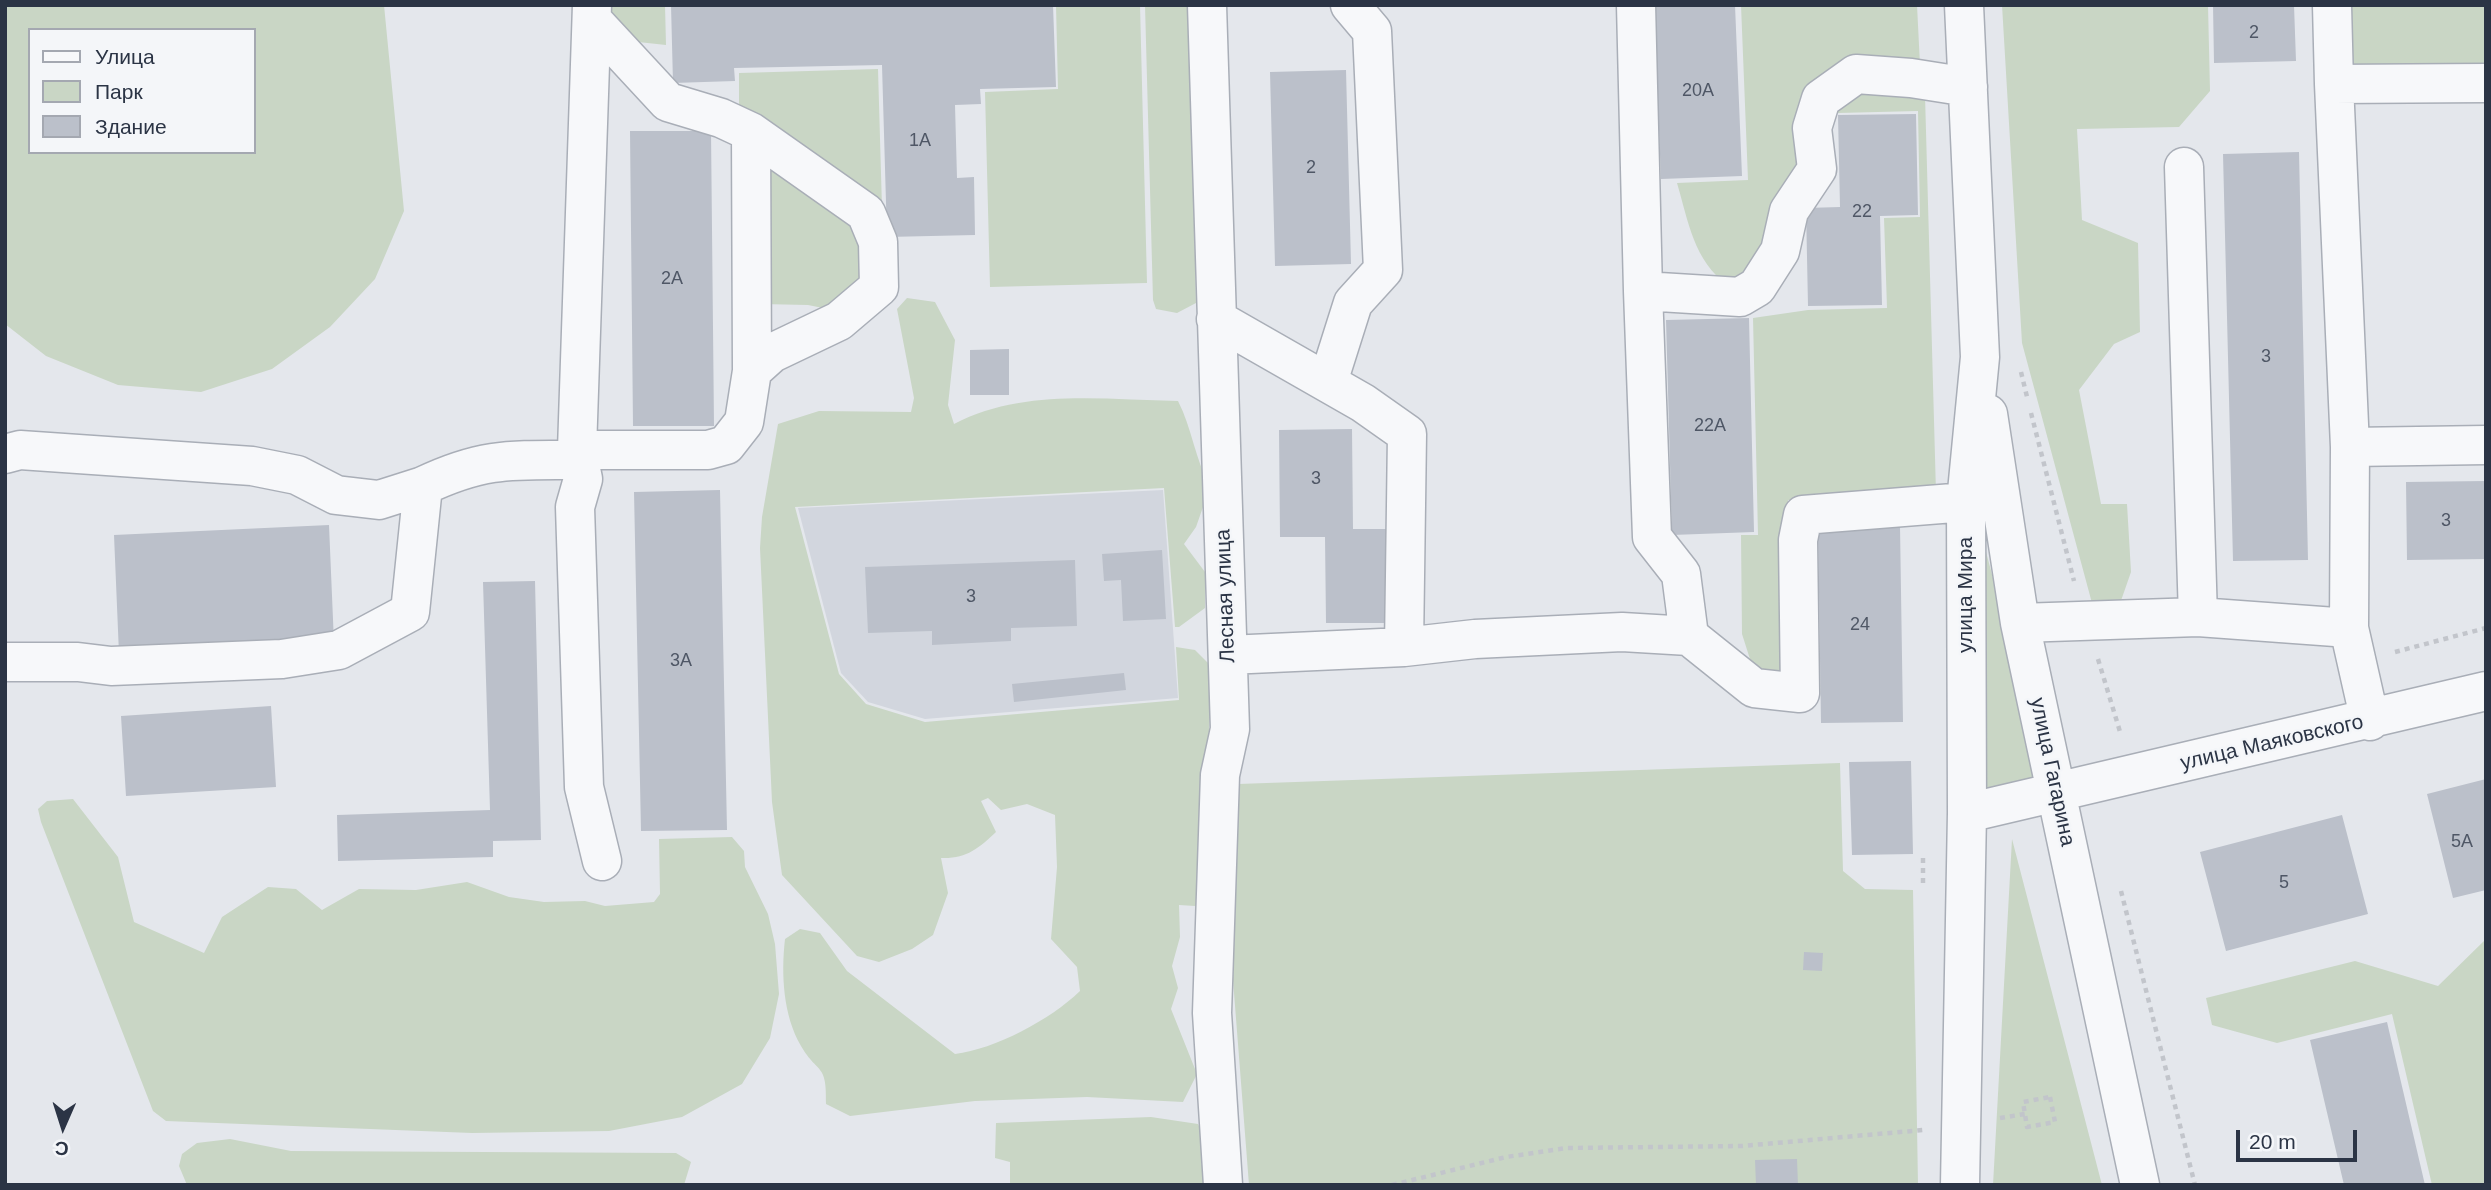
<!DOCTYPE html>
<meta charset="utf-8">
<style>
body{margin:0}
#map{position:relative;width:2491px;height:1190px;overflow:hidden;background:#e4e7ec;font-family:Arial,sans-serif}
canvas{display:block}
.frame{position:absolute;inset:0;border:7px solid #2b3445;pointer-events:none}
.legend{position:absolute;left:28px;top:28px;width:228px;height:126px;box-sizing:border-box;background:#f4f6f9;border:2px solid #a4a8b1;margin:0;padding:9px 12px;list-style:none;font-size:21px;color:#2b3445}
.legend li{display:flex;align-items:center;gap:14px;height:35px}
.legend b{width:35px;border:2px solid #a4a8b1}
.north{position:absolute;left:28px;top:1092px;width:70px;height:70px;-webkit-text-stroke:5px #f4f6f9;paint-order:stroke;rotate:183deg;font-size:19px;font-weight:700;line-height:28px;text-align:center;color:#2b3445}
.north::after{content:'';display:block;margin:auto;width:24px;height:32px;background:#2b3445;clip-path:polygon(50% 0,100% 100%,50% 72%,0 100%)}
.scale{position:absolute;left:2236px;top:1130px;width:121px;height:32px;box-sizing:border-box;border:4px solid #2b3445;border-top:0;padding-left:9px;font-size:21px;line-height:24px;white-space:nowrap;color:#2b3445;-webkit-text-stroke:5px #f4f6f9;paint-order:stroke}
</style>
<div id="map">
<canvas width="2491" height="1190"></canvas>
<div class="frame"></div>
<ul class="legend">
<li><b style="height:9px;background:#f7f8fa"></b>Улица</li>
<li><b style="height:19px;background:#c9d6c5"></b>Парк</li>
<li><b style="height:19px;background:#bbc0ca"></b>Здание</li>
</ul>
<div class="north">С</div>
<div class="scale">20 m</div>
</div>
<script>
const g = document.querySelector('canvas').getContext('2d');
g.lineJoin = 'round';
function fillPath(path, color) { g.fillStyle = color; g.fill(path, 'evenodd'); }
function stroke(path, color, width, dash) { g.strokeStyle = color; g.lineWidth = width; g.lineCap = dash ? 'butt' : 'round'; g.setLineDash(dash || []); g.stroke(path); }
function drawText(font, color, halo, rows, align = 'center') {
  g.font = font + ' Arial,sans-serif'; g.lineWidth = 5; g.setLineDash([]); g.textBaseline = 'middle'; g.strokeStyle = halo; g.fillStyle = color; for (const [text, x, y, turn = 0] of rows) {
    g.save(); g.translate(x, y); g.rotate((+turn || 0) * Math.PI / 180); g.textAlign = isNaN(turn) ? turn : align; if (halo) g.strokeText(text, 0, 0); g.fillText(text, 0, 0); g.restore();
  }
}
fillPath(new Path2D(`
 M1163,490L1178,698L925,719L868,702L841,673L798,508Z`), '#d2d6de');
fillPath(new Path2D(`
 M5,5H384L404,211L375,279L330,327L272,369L201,392L118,385L46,356L5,324ZM30,30H254V152H30Z
 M611,5H665L666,45L629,41L611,22Z
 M1056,5H1140L1147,283L990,287L985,92L1058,89Z
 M1145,5H1190L1196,303L1177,313L1156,309L1153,300Z
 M1741,5H1917L1920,65L1853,62L1752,273L1728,285C1694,262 1688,220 1677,183L1748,180Z
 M2002,5H2208L2210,91L2179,127L2077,129L2082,220L2138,243L2140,332L2114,344L2079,390L2101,504H2127L2131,572L2116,615L2096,618L2022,343Z
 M2344,5H2486V70L2351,72Z
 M878,69L882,208L739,114V73Z
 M1861,86L1925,95L1936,493L1929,498L1788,500L1790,683L1756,678L1742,634L1741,535H1758L1753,318L1808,310L1887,308L1884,218L1920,217L1918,111L1838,113V95Z
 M758,149L855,217L868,284L833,310L808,305L761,304Z
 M907,298L935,302L955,340L948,405L954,424C1023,388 1103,400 1178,401C1192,428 1195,459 1210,487L1196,527L1184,544L1205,572V608L1179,627H1175L1164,488L795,507L839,674L866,704L925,722L1179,700L1176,647L1195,650L1212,667L1205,815L1206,896L1195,906L1179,905L1180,937L1172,966L1178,988L1171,1009L1197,1074L1183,1102L1087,1097L975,1101L850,1116L826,1104C827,1062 818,1075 801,1046C783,1015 781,974 785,939L800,929L820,933L847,971L955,1054C995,1049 1050,1020 1080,991L1077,967L1051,939L1057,867L1055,815L1027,804L1001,810L988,798L981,801L996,832C978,849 966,859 941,858L948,893L933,935L912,949L879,962L857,956L782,875L772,802L760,548L762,517L778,424L819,411L911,412L914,398L897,309Z
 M1978,522L2048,784L1981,793Z
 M1840,763L1843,871L1865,889L1913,890L1918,1185H1249L1233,980L1238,784Z
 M73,799L118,857L134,922L204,953L222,917L268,887L296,889L322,910L359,889L416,890L467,882L509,897L544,902L585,901L605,906L654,902L660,894L659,839L732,837L744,851L745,867L768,914L775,944L779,994L770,1038L742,1084L682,1117L609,1131L472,1133L166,1121L153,1111L41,822L38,809L47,801Z
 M2012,839L2102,1185H1993Z
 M2486,939V1185H2432L2392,1014L2277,1043L2212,1025L2206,998L2355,961L2438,986Z
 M1151,1117L1198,1124L1203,1135L1201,1162L1208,1185H1010V1162L995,1158L996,1123Z
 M230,1139L291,1151L676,1153L691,1162L684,1185H187L179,1166L182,1154L197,1143Z`), '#c9d6c5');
fillPath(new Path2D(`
 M671,5H1053L1056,87L980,89L981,104L955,105L957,178L974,177L975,235L887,237L882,65L734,68L735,81L673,83Z
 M1654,5H1735L1742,176L1661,179Z
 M2213,5H2294L2296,61L2214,63Z
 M1346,70L1351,264L1275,266L1270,72Z
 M1916,114L1918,215L1880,216L1882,305L1808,306L1806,208L1840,207L1838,115Z
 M630,131H711L714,426H633Z
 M2299,152L2308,560L2233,561L2223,154Z
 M1749,318L1754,532L1672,535L1666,320Z
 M1009,349V395H970V350Z
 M1352,429L1353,529H1395L1396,623H1326L1325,537H1280L1279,430Z
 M2486,481V559L2407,560L2406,482Z
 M720,490L727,830L641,831L634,492Z
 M329,525L334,643L119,654L114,535Z
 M1900,526L1903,722L1821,723L1818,527Z
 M1162,550L1166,619L1123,621L1121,580L1104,581L1102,554Z
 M1075,560L1077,626L1011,628V641L932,645V631L868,633L865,567Z
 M535,581L541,840L493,841V857L338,861L337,815L490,810L483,582Z
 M1124,673L1126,690L1014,702L1012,684Z
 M271,706L276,787L126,796L121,716Z
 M1911,761L1913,854L1852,855L1849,762Z
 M2486,779V890L2453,898L2427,794Z
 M2342,815L2368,914L2226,951L2200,852Z
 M1804,952L1823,953L1822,971L1803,970Z
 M2387,1022L2425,1185H2344L2310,1040Z
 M1797,1159L1798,1185H1756L1755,1160Z`), '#bbc0ca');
const minor = new Path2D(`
 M592,5L577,450L583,479L575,507L584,787L602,861
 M1207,5L1230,729L1220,775L1212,1013L1223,1185
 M1636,5L1643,291
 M2332,5L2334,84L2486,83
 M592,20L668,102L721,118L751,132L866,213L878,242L879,287L839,321L772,353L752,371
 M2334,84L2350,447L2349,628L2370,721
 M2184,167L2198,617L2349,628
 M1216,319L1363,403L1407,434L1404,647
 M1328,382L1353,303L1383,270L1372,31L1350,5
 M1988,414L2020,623L2140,1185
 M2350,447L2486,445
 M577,450H708L726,445L744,422L752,371L751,132
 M5,454L20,450L252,466L297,475L336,495L379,500L423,486
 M2020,623L2198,617
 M1689,636L1681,574L1652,537L1643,291L1740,297L1757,287L1780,251L1789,211L1817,169L1812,128L1821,99L1856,74L1911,78L1968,87
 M1228,655L1404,647L1475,639L1622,632L1689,636L1754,688L1800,693L1798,540L1803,515L1966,502
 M5,662H78L111,666L282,659L339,650L410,612L423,486C484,457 512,460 579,460
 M1967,813L2486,691
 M1960,1185L1967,813L1966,502L1980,357L1964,5`);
stroke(minor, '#a9aeb7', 41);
stroke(new Path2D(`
 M2021,372L2028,401
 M2031,413L2074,581
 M2395,652L2486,628
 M2098,659L2121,735
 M1923,883V857
 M2121,891L2195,1185
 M2050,1097L2055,1122L2027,1127L2023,1102Z
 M2000,1118L2025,1114
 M1392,1185L1506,1157L1567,1148L1742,1146L1923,1130`), '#c2c5cb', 4.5, [5, 5]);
stroke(minor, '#f7f8fa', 38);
drawText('18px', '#4f5766', null, [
 ["2",2254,33],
 ["20А",1698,91],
 ["1А",920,141],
 ["2",1311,168],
 ["22",1862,212],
 ["2А",672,279],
 ["3",2266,357],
 ["22А",1710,426],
 ["3",1316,479],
 ["3",2446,521],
 ["3",971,597],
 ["24",1860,625],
 ["3А",681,661],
 ["5А",2462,842],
 ["5",2284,883]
]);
drawText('21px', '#2b3445', '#f4f6f9', [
 ["улица Мира",1966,595,-90],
 ["Лесная улица",1226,596,-92],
 ["улица Маяковского",2272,743,-13],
 ["улица Гагарина",2052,772,78]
]);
</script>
